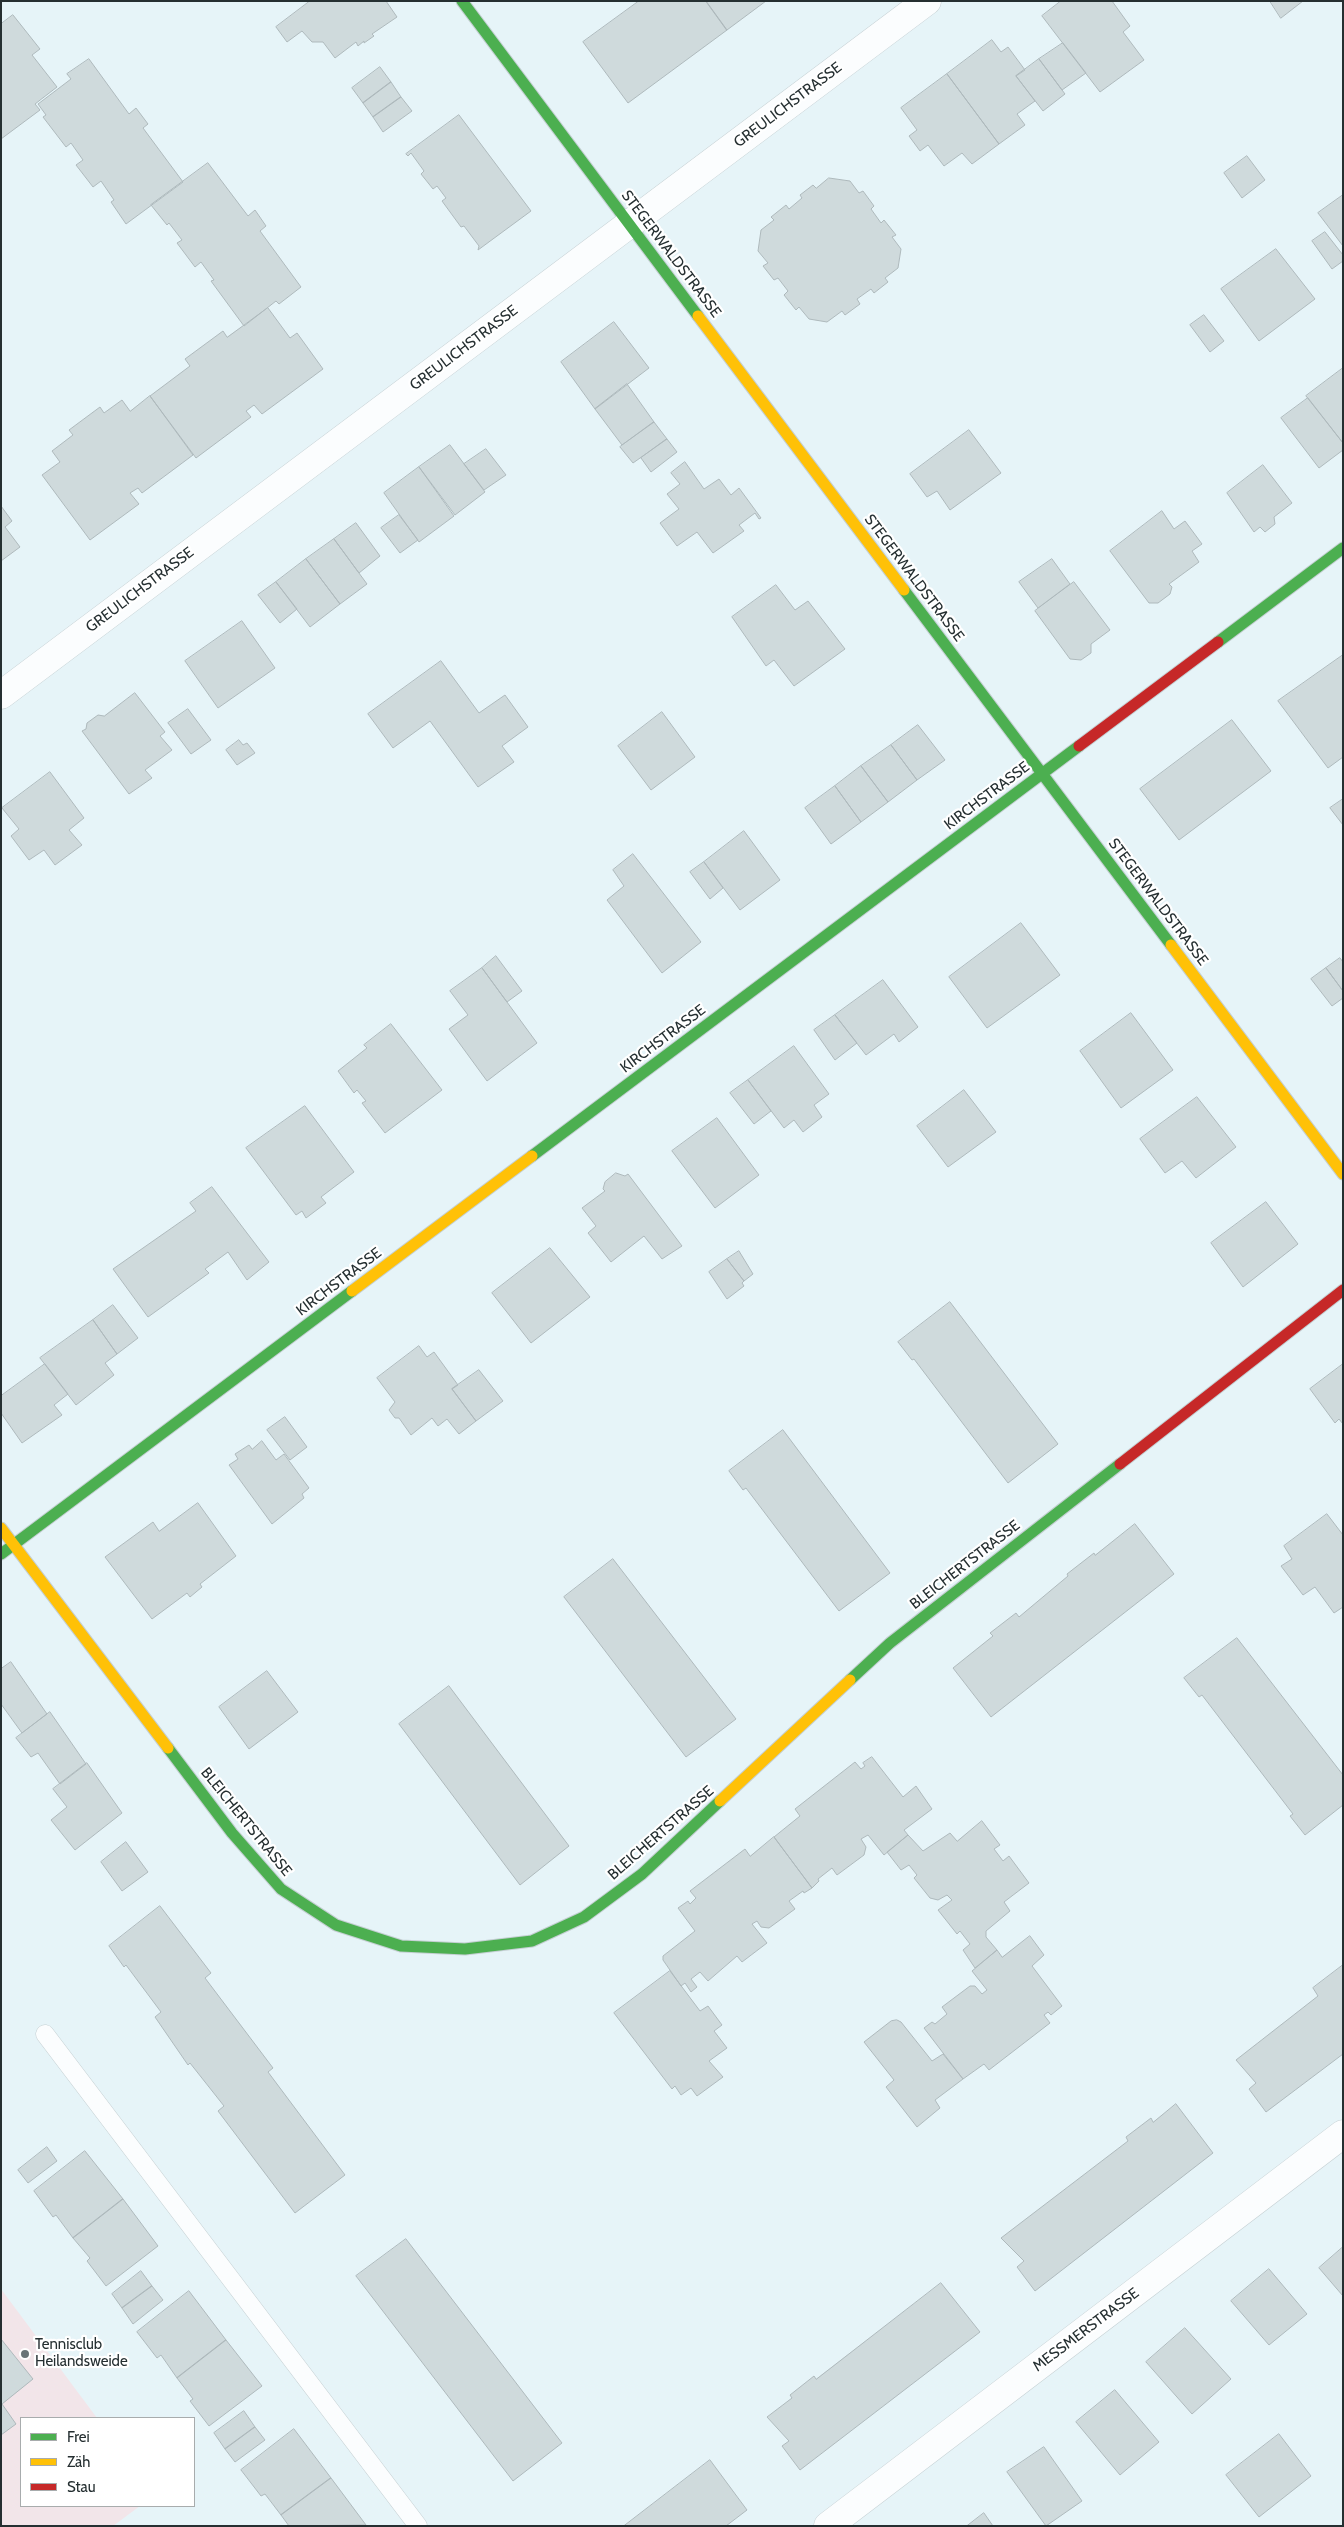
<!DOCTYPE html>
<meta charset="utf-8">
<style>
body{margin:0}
#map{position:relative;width:1344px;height:2527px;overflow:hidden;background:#e6f4f8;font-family:Cabin,sans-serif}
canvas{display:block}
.frame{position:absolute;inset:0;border:2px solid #252f31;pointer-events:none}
.legend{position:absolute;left:20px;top:2417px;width:175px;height:90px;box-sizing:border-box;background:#fff;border:1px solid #a8acad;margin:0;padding:6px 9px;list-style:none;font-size:15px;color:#252f31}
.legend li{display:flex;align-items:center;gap:10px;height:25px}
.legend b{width:25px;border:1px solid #a8acad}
</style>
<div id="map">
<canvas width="1344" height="2527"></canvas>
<div class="frame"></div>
<ul class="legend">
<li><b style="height:6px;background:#4caf50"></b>Frei</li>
<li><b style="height:6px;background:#ffc107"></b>Zäh</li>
<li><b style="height:6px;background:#c62828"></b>Stau</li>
</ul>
</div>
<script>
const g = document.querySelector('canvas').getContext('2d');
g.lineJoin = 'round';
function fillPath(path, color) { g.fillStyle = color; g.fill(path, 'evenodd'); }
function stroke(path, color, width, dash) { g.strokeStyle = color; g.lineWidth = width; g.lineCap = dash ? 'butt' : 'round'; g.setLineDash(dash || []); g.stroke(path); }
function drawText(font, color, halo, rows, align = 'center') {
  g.font = font + ' Cabin,sans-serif'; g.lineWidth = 4.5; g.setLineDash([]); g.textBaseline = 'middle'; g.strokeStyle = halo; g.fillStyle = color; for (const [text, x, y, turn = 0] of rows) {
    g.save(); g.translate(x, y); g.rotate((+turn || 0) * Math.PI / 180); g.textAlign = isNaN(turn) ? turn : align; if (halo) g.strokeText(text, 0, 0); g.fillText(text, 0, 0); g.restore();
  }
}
fillPath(new Path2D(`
 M1,2289L97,2418H21V2506H140L113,2526H1Z`), '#f2e5e9');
const building = new Path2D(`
 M310,1H386L397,17L372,34L374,36L364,43V41L358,46L356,42L335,58L323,42H312L302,31L287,42L276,27Z
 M639,1H706L727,30L628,103L583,42Z
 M706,1H766L727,30Z
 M1061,1H1112L1130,26L1123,32L1144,60L1100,92L1042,16Z
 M1270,1H1303L1281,18Z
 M13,15L40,49L32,55L57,87L35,104L40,110L1,139V24Z
 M992,40L1001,52L1008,47L1025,70L1016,76L1035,101L1017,114L1025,125L999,144L947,74Z
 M1063,43L1086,73L1062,90L1039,59Z
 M89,59L129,114L136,108L148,124L143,128L183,182L126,224L111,202L114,200L101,181L93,187L76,165L83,160L71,143L66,147L43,117L46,115L38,104L71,79L67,74Z
 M1039,59L1065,94L1043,111L1016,76Z
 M380,67L391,82L363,103L352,88Z
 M947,74L999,144L972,164L962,153L944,166L928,145L920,151L909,136L917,130L901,108Z
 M391,82L401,97L373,117L363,103Z
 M401,97L412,111L383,132L373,117Z
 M459,115L531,211L478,250L479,246L464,226L461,227L442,201L446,198L437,186L433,189L421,174L424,171L411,153L408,156L406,154Z
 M1247,156L1265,180L1242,198L1224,173Z
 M208,163L248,216L255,210L266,226L260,231L301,287L279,304L276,301L244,326L211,281L214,280L201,262L195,267L177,243L182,240L169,223L167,225L151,205Z
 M829,178L850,181L859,193L863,191L874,206L871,209L881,223L884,220L896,235L892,237L901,249L898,268L885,278L888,282L874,293L871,289L857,299L860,304L845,315L842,311L827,322L809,319L799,307L796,310L784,295L788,291L778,278L774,280L763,266L768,263L758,251L761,230L774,220L771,217L786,205L789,209L802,198L800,195L813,185L816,188Z
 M1343,195V246L1318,213Z
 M1325,232L1343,255V261L1332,269L1312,241Z
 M1276,249L1315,299L1259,341L1221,289Z
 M268,308L290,338L297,333L323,369L262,414L254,405L246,411L251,417L196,458L150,396L190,366L185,359L223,331L227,337Z
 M1204,315L1224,341L1210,352L1190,325Z
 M614,322L649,368L595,409L561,362Z
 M1343,368V443L1306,396Z
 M627,384L654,422L622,445L595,409Z
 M150,396L193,455L142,493L138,488L130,493L139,504L90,540L42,475L60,462L52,451L73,435L69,430L100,407L104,413L122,400L130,411Z
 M1308,398L1343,443V450L1319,468L1281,418Z
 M654,422L667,439L633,463L620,447Z
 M969,430L1001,473L950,510L937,491L927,497L910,474Z
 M667,439L677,452L651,472L641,458Z
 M450,445L485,492L455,515L419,467Z
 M486,449L506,475L484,490L464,464Z
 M685,462L704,489L719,479L731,495L739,488L761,518L759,519L755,513L739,525L744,531L713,553L697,532L677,546L660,523L679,509L667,494L680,484L671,473Z
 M1263,465L1292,503L1274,517L1275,524L1265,532L1260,527L1254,532L1227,493Z
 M419,467L454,516L419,542L384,493Z
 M1,506L12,521L5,527L20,547L1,561Z
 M1162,511L1174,529L1185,521L1202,544L1192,551L1199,562L1169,584L1172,587L1170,594L1158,603H1149L1110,551Z
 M399,515L418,540L400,553L381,528Z
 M356,523L380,556L359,573L334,539Z
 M334,539L367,584L340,604L306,559Z
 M306,559L340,604L310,627L276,582Z
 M1052,559L1070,584L1038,608L1019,582Z
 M276,582L297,609L280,623L258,595Z
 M1074,582L1110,630L1091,644V653L1081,660L1070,659L1035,611Z
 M776,585L795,610L808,601L845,649L794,686L774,660L766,666L732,617Z
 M242,621L275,668L218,708L185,661Z
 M1343,655V757L1328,768L1278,701Z
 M441,661L479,713L505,695L528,727L502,746L514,762L478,787L430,721L393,748L368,714Z
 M135,693L165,732L160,736L172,750L145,770L152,778L129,794L82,731L86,729L87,723L98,715L104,716Z
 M188,709L211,740L191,754L168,723Z
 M662,712L695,757L651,790L618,746Z
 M1232,720L1271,771L1179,840L1140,789Z
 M918,725L945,760L917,780L891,745Z
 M239,740L243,745L247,743L255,753L237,765L226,750Z
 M891,745L917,780L888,802L861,766Z
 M861,766L888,802L861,822L835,786Z
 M50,772L84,818L69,830L82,845L55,865L44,850L29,860L11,836L19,829L2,808Z
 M835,786L861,822L831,844L805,808Z
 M1343,799V825L1330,808Z
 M744,831L780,880L740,910L704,862Z
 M633,854L701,942L662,973L607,900L624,886L613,870Z
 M704,862L723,888L710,899L690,872Z
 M1021,923L1060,975L987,1028L949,977Z
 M496,956L522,991L507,1002L482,968Z
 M1340,958L1343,962V991L1326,968Z
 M482,968L537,1043L487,1081L449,1029L468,1015L450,991Z
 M1326,968L1343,991V998L1332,1006L1311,979Z
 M883,980L918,1027L899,1042L894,1034L866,1055L835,1015Z
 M1131,1013L1173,1070L1121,1108L1080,1051Z
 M835,1015L857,1043L835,1060L814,1030Z
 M391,1024L442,1090L385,1133L362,1103L366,1101L357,1090L354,1093L338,1071L367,1048L364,1045Z
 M794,1046L829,1094L814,1105L822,1117L803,1132L794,1120L784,1128L748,1080Z
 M748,1080L771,1111L754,1124L730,1093Z
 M964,1090L996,1132L948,1167L917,1126Z
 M1197,1097L1236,1147L1196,1178L1182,1161L1165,1173L1140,1139Z
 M305,1106L354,1172L321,1197L326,1203L306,1218L302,1211L296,1215L246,1148Z
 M717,1118L759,1175L715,1208L672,1151Z
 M616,1173L625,1176L628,1174L682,1246L662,1259L644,1236L611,1262L588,1233L596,1226L582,1208L605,1191L603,1189L605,1182Z
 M212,1187L269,1262L247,1280L228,1252L205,1269L209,1273L148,1317L113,1269L196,1211L190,1203Z
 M1266,1202L1298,1244L1243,1287L1211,1243Z
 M550,1248L590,1297L531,1343L492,1293Z
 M739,1251L753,1274L744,1281L727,1259Z
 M727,1259L744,1281L742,1283L744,1286L727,1299L709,1272Z
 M950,1302L1058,1444L1008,1483L914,1359L912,1360L898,1342Z
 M113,1305L138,1338L117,1354L93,1320Z
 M93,1320L117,1354L105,1363L114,1375L76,1405L40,1358Z
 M419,1346L427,1357L434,1352L458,1385L452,1389L476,1421L459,1434L447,1419L438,1426L432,1418L411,1435L399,1418H395L389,1410L395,1402L377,1378Z
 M45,1364L68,1394L54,1405L62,1415L22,1443L1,1413V1396Z
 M1343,1364V1424L1339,1419L1335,1423L1310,1389Z
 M479,1370L503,1401L476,1421L452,1389Z
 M285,1417L307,1447L290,1460L267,1430Z
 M783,1430L890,1573L839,1611L746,1488L743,1490L729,1471Z
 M262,1441L276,1460L284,1454L309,1488L302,1494L304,1498L272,1524L229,1465L238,1459L235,1454L249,1445L252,1449Z
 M198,1503L236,1556L200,1584L202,1587L190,1597L187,1593L152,1619L105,1557L153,1522L159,1531Z
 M1327,1514L1343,1535V1607L1334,1613L1315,1587L1303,1595L1281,1566L1292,1559L1284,1546Z
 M1135,1524L1174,1574L991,1717L953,1668L993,1636L990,1633L1016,1613L1019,1617L1068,1576L1067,1574L1094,1553L1095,1555Z
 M613,1559L736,1719L686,1757L564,1597Z
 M1237,1638L1343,1775V1805L1305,1835L1290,1816L1293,1814L1202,1695L1199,1697L1184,1678Z
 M11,1662L47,1714L22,1733L1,1704V1669Z
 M267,1671L298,1712L249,1749L219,1707Z
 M449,1686L569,1846L520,1885L399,1724Z
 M50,1712L86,1764L60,1784L38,1753L31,1757L16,1738Z
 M872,1757L903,1797L916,1786L932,1809L904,1830L908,1835L884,1855L868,1835L861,1839L866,1847L864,1855L837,1875L832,1868L818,1879L819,1881L812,1888L774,1837L800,1816L795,1809L855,1762L861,1769L865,1766L863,1763Z
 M87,1763L122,1813L75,1850L51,1820L67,1807L53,1789Z
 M982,1821L1000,1845L994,1849L1003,1861L1009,1856L1029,1883L1004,1902L1010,1911L986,1931V1937L997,1950L975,1968L963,1950L970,1944L960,1931L957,1934L938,1910L952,1900L947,1895L938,1900L930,1898L914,1878L917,1875L909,1865L901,1870L887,1852L908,1835L923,1851L950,1833L957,1841Z
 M774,1837L812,1888L804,1893L803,1891L789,1901L795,1909L769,1928L761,1927L757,1921L752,1924L767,1943L742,1962L737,1956L708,1981L700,1972L691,1979L697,1987L691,1992L685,1983L681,1986L663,1960V1956L695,1931L678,1908L688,1901L690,1904L696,1898L690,1891L745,1849L750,1856Z
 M126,1842L148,1872L122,1891L101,1862Z
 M160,1906L211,1973L205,1978L273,2068L268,2072L345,2175L295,2213L218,2111L224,2106L190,2063L188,2065L155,2017L161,2012L126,1965L124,1967L109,1946Z
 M1030,1936L1044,1955L1032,1966L1062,2006L1051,2015L1048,2012L1044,2015L1050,2023L989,2070L984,2064L963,2079L924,2028L932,2022L935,2024L947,2014L942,2007L970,1986H975L982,1994L987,1990L972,1971L997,1950L1002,1957Z
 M1343,1965V2054L1266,2112L1249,2089L1256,2083L1236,2060L1318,1996L1313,1988Z
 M670,1971L700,2011L708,2006L722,2025L714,2031L727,2048L709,2061L723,2077L697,2096L691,2088L681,2095L675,2086L672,2089L614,2013Z
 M897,2020L901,2022L932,2061L943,2054L963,2079L935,2100L940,2108L917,2127L886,2087L894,2080L864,2042L891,2021Z
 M1176,2104L1213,2153L1035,2291L1017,2267L1024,2261L1001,2238L1128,2141L1126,2137L1151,2118L1153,2122Z
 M47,2147L57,2161L28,2183L18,2170Z
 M85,2151L123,2199L73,2238L56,2215L53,2217L34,2191Z
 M123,2199L158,2246L106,2286L87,2261L90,2258L73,2238Z
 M406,2239L562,2443L513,2481L356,2276Z
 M1343,2247V2296L1319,2268Z
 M1269,2269L1307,2314L1269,2345L1231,2301Z
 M141,2271L152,2286L122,2308L112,2294Z
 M941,2283L980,2332L800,2470L782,2446L789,2441L767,2417L792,2398L790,2395L814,2376L816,2379Z
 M152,2286L163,2300L133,2324L122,2308Z
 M189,2291L226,2340L177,2378L161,2355L157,2358L137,2332Z
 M1185,2328L1231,2379L1192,2414L1146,2362Z
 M1,2339L33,2379L2,2404L16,2424L1,2435Z
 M226,2340L262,2386L209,2426L190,2401L193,2399L177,2378Z
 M1115,2390L1159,2442L1120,2475L1076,2422Z
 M244,2411L255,2427L225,2449L214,2433Z
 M255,2427L265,2440L235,2462L225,2449Z
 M294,2429L331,2478L281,2515L265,2494L261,2496L241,2470Z
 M1279,2434L1311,2476L1259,2517L1226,2475Z
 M1044,2447L1082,2501L1046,2526L1007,2472Z
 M710,2460L747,2510L726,2526H624Z
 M331,2478L366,2525L289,2526L281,2515Z
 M984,2513L993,2526H967Z`);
fillPath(building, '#cfdadc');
stroke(building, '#aeb9bc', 1);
const lane = new Path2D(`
 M45,2034L418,2526`);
const street = new Path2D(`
 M1,695L927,1
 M828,2526L1343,2134`);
const fast = new Path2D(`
 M462,1L698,316
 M904,590L1171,945
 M1218,642L1343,548
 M532,1156L1079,746
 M1,1554L352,1291
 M850,1680L890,1643L1120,1464
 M168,1748L232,1833L281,1889L336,1925L401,1946L465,1949L532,1941L584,1917L642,1874L720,1801`);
const slow = new Path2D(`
 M698,316L904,590
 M1171,945L1343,1174
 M352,1291L532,1156
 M1,1528L168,1748
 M720,1801L850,1680`);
const jam = new Path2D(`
 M1079,746L1218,642
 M1120,1464L1343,1290`);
stroke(lane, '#c4cfd2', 19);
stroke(street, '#c4cfd2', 29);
stroke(fast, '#c4cfd2', 13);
stroke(slow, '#c4cfd2', 13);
stroke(jam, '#c4cfd2', 13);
stroke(lane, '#fbfdfe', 18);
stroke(street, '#fbfdfe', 28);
stroke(fast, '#4caf50', 11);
stroke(slow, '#ffc107', 11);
stroke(jam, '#c62828', 11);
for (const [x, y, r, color] of [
 [25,2354,5,"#697477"]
]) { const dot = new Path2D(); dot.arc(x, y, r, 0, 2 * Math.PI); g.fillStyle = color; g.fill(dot); stroke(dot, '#fff', 2); }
drawText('15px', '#252f31', '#fff', [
 ["GREULICHSTRASSE",788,105,-37],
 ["STEGERWALDSTRASSE",671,254,53],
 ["GREULICHSTRASSE",464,348,-37],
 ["STEGERWALDSTRASSE",914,578,53],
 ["GREULICHSTRASSE",140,590,-37],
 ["KIRCHSTRASSE",987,796,-37],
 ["STEGERWALDSTRASSE",1158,902,53],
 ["KIRCHSTRASSE",663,1039,-37],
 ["KIRCHSTRASSE",339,1282,-37],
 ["BLEICHERTSTRASSE",965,1565,-38],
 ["BLEICHERTSTRASSE",246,1822,51],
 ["BLEICHERTSTRASSE",661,1833,-41],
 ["MESSMERSTRASSE",1086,2330,-37]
]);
drawText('15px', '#252f31', '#fff', [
 ["Tennisclub",35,2345],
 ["Heilandsweide",35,2362]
], 'left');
</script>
